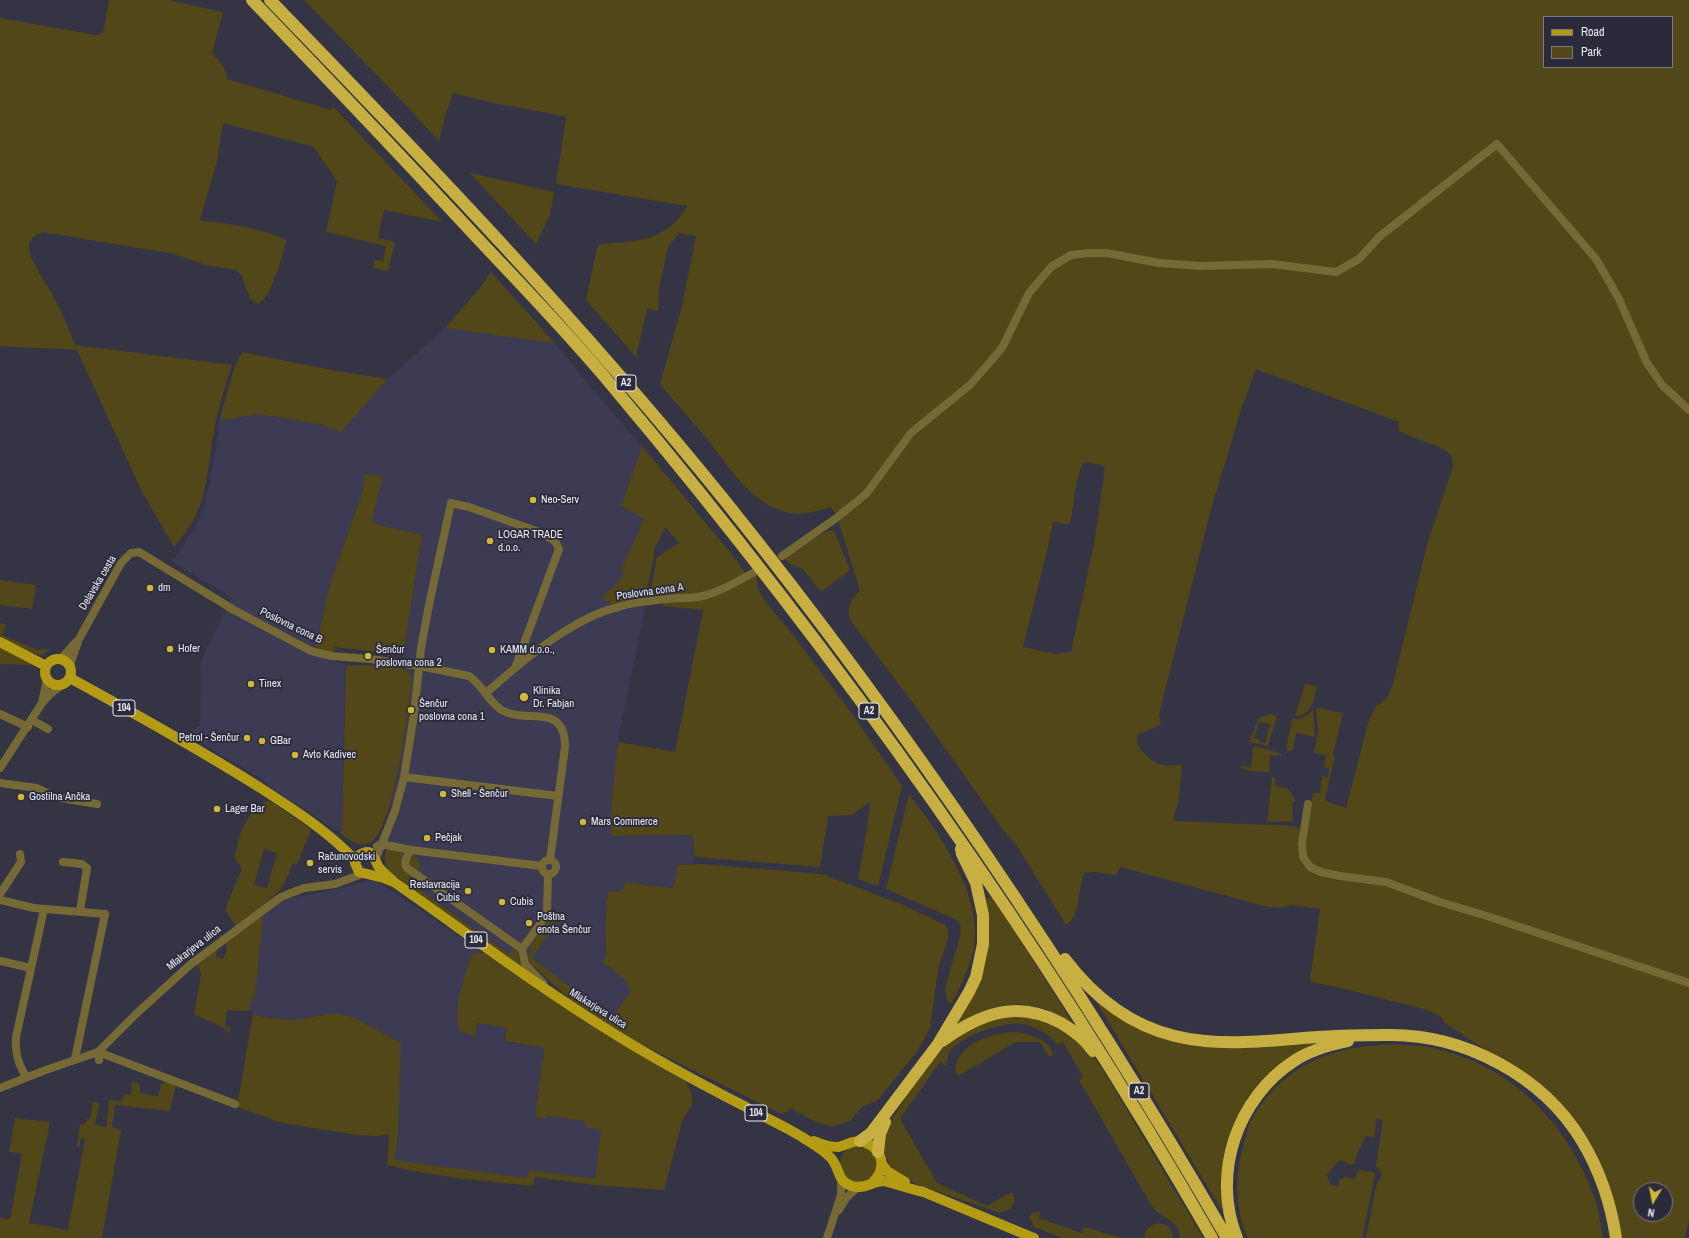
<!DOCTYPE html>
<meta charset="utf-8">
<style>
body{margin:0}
#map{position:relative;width:1689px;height:1238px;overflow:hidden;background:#343444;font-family:"Archivo Narrow",sans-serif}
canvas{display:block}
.legend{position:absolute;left:1543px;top:16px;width:130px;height:52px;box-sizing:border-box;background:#2a2a3a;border:1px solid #777785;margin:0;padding:5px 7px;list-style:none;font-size:12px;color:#ebebf6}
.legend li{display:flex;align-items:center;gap:8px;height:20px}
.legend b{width:20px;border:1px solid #777785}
.north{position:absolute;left:1633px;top:1182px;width:40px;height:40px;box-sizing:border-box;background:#2a2a3a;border:1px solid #777785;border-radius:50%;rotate:190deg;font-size:11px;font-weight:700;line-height:16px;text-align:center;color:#ebebf6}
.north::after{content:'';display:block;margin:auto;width:14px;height:18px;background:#d2b736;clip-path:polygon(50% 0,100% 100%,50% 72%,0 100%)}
</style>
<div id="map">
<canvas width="1689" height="1238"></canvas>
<ul class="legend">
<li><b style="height:5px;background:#b49b14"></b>Road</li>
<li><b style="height:11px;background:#514718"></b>Park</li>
</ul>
<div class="north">N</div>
</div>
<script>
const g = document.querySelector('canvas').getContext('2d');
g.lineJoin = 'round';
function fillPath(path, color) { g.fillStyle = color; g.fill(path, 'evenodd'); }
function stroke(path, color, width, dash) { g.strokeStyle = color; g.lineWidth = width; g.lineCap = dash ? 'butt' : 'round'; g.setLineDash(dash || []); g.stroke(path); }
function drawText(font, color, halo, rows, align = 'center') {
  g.font = font + ' "Archivo Narrow",sans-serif'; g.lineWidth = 3.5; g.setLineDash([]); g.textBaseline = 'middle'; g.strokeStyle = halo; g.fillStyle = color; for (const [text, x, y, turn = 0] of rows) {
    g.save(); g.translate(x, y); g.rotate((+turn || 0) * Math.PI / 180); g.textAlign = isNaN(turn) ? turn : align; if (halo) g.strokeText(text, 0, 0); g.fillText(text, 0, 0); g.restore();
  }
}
fillPath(new Path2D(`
 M446,327L451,329L504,336L553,343L554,342L598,396L642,446L621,506L644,519L622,570L624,571L611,604L638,599L646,604L618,739L617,752L693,834L694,864L678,865L673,888L639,883L621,891H608L605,924L606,956L630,983L631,991L611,1018L532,958L541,943L553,913L529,947L532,951L527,958L513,948L509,954L408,880L406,871L402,867V860L381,842L391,803L403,743L410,674L406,670L403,655L422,535L375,524L373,522L372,519L383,476L365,475L362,493L330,584L316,647L313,655L348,665L346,668L344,728L342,834L271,788L261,779L185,733L200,726L201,660L232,598L172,562L195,528L205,505L214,462L220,417L226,420L258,414L320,424L341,432L388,379Z
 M374,879L484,953H476L468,964L461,994L457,1019L475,1037L477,1023L507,1028L505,1042L544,1048L535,1117L548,1119V1116L585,1121V1127L602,1130L595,1179L529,1170L526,1178L395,1160L398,1133L401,1043L353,1017L341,1014H327L303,1019L291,1020L268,1018L253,1014V1012L250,1011L263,914L283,900L338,889Z`), '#3c3b53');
fillPath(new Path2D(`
 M109,0H168L223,12L212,53C220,62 226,67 227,79L331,110L333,106L442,222L384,210L378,238L395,242L388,271L373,268L375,260L383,261L386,246L326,232L337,181L314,147L223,123L217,162L200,220C205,223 209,221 215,222C239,225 263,230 285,239L286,243C281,258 272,297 258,304L250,299L242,276L236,270L205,265L175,254L43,232C35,234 27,241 29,250C33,265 44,280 52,294C61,311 69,327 75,345L232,365C225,387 218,408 214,431C206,477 208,510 174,547L141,490L77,350L0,346V18L96,35L103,33Z
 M304,0H1689V1220L1685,1238H1622L1603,1169L1588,1139L1562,1104L1518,1068L1487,1051L1445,1023C1443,1019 1441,1017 1437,1015C1423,1007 1407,1005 1392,1001C1365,994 1339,987 1311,982L1310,980L1320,909L1291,905L1282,908L1264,906L1120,867L1116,875L1095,872L1085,873C1076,889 1083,914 1066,925L1017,846L1003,830L913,703L851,621C845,609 851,600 860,590L836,514L830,507C815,512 801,516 785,512C750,502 729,467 708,440C692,421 676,403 660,384L681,310L696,236L679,233L668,247L659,289L658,311L647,309L636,357L586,300L597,248L600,244C637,241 665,242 687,207V206L556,184L566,118L564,116L498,104L453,93L445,116L439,141L400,99ZM1544,17H1672V67H1544ZM1256,369L1399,422L1398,430C1409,438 1447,446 1451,456C1453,459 1452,463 1453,466L1428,541L1393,684L1387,698L1376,706L1369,720L1346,808L1336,805L1325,800L1335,755L1333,754L1343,713L1316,708L1318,730L1314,753L1326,755L1324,767L1329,769L1328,777L1322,776L1320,793H1313C1310,809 1310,817 1300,830L1295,826L1175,821L1173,819L1179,800L1182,764C1175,767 1163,766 1157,763C1148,759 1131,743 1139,734L1158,726L1161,723L1159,715L1163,698L1210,513L1241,410ZM1084,462L1102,465L1105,468L1094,544L1071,652L1055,654L1023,647L1048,547L1053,522L1070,524C1073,512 1077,468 1084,462ZM1641,1190H1665V1214H1641Z
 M470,173L554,192L550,215L536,244Z
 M491,272L554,342L553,343L450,329L446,327L479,289Z
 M242,352L337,371L388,379L341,432L320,424L258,414L226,420L220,417L222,410L235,366Z
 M642,446L738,562L745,573L707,592L649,598L657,557L679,543L665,527L654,550V557L645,598L611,604L602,598L616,584H618L624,571L621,570L644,519L621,506Z
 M365,474L383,476L372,519L375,524L422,535L403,655L335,647L334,653L323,651L316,647L330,584L362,493Z
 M834,530L850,570L821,592L803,569L790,564L784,558L823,533Z
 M753,575H756C758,579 757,584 758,588C762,600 779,618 787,627L853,715L902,786L878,886L858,879L867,828L870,802L852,815L828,816L820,867L694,857L693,835L611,836L612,797L618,742L675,752L703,610L663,606V603L706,599Z
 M0,580L36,585L32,609L0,605Z
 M0,623L6,624L2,635L38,650L51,649L42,655C27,652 14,644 0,638Z
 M0,647L33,665L0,664Z
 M348,665C360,666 396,665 406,670C410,673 411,677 412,681C408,711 394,826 372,841C361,848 350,842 342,834L346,668Z
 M1305,684L1317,686C1314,700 1312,716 1295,716Z
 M1313,709L1315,737L1296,733L1293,750L1289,751L1286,750L1292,719C1301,719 1308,717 1313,709Z
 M1268,714L1277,716L1268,746L1249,742L1259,718ZM1259,722L1270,724L1265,743L1259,741V739L1254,738Z
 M1253,746L1267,749L1281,754V756L1270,755L1269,772L1250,771L1240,768L1241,766L1251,767Z
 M1272,777L1275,778V786L1287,788L1296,801L1292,803L1293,821L1267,822Z
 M909,794C940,834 982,894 974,947C971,965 960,988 951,1004L947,1000L945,988L961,933L960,924L955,919L886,889Z
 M267,801L272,802L311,829L297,865L293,863L284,884L281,889L261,908L236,926L225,910L242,868L234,858L241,831L252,812L259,814L262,810V804ZM264,849L277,853L267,888L254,885Z
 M387,847L403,853L402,867L412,876L408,881L509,954L513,948L518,952L519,960L526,971L394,876C384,867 383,860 387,847Z
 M414,856L419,858L417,861L421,865L418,871L407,863L411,857Z
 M702,864L822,874L901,904L945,925L948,929V939L938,969L930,1028L918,1050L878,1100L862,1107L850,1121L832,1127L816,1122L790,1108L787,1112H784L782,1114L763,1105L639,1043L574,1003L529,962L527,958L532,951L529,947L553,913L557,914L560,918L532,958L611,1018L631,991L626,987L629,983L602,961L606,956L605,924L608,891C618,892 623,893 625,882L673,888L678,865Z
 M992,897L1073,1023C1063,1018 1054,1013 1045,1009C1016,998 980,1007 957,1027L954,1024L963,1010L988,912L986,899Z
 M263,914L255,997H252L250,1011L227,1010L225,1026L230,1027V1033L218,1025L194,1014L201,975L200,968L195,964L217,947L216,957L223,959L227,950L226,944L223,943Z
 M476,953H484L490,957L511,972L618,1041L685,1081C690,1089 696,1099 690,1109C687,1114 684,1116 682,1122L665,1186V1190L595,1185L535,1177L533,1186C484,1181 435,1177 387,1165L389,1134L376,1136L356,1135L282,1123L237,1107L253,1014L268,1018L291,1020L303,1019L327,1014H341L353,1017L401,1043L398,1133L395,1160L526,1178L529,1170L595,1179L601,1130L585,1127V1121L548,1116L547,1119L535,1117L544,1048L505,1041L507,1028L477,1023L475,1037L459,1030C453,1009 464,976 471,956Z
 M1094,998L1164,1036L1321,1042L1273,1071L1250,1095L1240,1111L1230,1136L1226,1206L1221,1209Z
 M994,1016L1044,1018L1085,1045L1105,1073L1203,1238H1180C1180,1224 1170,1221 1160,1214C1156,1212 1154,1208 1151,1205L1079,1080L1083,1077L1063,1042L1058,1045C1048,1034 1036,1026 1021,1024C1004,1021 963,1036 952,1049C948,1053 947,1060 946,1066L940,1062L900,1119L937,1183L987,1206L1012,1192L1015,1198L1011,1208L1007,1211L997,1212L916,1184L891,1168L882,1146L889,1124L903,1102L918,1078L947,1044L958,1035Z
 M1011,1032C1025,1032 1051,1039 1053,1054L1049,1057L1040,1042H1016L958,1076L955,1069C960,1043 988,1035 1011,1032Z
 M1393,1044C1402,1045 1412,1045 1421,1046C1507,1059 1569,1122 1596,1202C1599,1214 1601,1226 1603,1238H1366L1377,1182L1380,1180C1382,1174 1381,1171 1376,1166L1383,1120L1377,1118L1374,1137L1366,1136L1358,1152L1354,1164L1351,1165L1340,1160L1338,1161L1327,1175L1330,1184L1336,1186L1339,1185V1180L1345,1177L1355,1179L1358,1170L1373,1172L1375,1175L1362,1238H1248C1236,1213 1235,1182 1241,1155C1244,1144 1246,1133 1250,1123C1269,1085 1304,1059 1345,1050C1361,1046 1377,1045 1393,1044Z
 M165,1080L176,1084L170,1111L115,1105L112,1127L121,1130L102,1238H0V1218L10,1219L22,1154L9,1152L15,1118L50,1122L29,1223L68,1230L85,1139L81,1138L79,1147H77L80,1124L85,1125L87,1119H90L93,1102L99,1103L95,1125L106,1127L109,1100L122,1101L124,1094L131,1095L132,1082L140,1084V1093L158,1096L161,1084H164Z
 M840 1164a19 19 0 1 1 38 0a19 19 0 1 1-38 0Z
 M1033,1212H1040L1039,1218L1082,1233L1084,1227L1122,1238H1063L1034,1227L1029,1217Z
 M1158,1223C1167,1224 1173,1229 1173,1238H1144C1145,1229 1150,1225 1158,1223Z`), '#514718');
stroke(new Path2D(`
 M782,556L835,519L866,494L911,433L971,384L1002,348L1029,293L1051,267L1071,255L1089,253H1107L1159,263L1201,266L1272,264L1336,272L1359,259L1379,237L1497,144L1596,259L1619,299L1647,363L1662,385L1689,410
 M61,659L76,642
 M70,665L79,639L121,563L131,553L139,552L234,610L311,651L331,656L370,659L420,666L469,676C482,685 488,700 500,709C525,726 565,700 565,747L550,860
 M516,667C545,644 581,616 618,607C638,601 658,600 679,598C686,598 695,598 703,596C720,592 737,581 753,573
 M47,679L42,703L50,694L62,685
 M0,714L28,727
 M32,720L48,729
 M0,768L42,703
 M404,777L558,796
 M0,783L37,788L55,797L97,804
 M1308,804L1302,843L1303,857L1310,867L1321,872L1340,876L1386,882L1440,902L1487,916L1689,983
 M377,846L381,844L411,850L542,866
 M411,850C407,856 403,862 407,868L522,949
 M376,858L395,811L404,777L414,714L421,648L429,605L451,503L469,507L539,532L555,541L559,549L515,668L486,693
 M542 867a7 7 0 1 1 14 0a7 7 0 1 1-14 0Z
 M63,862L82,864L87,868L80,911
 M0,894L21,862L20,854
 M0,900L34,908L105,914L75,1059
 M0,961L31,968
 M543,983L525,964L522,949L545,917L547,910L548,874
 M99,1060L98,1052L235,1104
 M26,1077C18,1063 15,1053 16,1037L44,909
 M0,1088L43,1071L98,1052L136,1014L191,964L281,897L304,888L335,884L362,874
 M839,1210L847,1197L858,1187
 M827,1238L841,1195V1178`), '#756935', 8);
stroke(new Path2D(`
 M0,642L46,666
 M45 672a13 13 0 1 1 26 0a13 13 0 1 1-26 0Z
 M70,678C134,713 197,748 259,787C293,809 328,831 355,860
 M394,882L384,878L359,872L355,863L358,856C372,846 373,856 378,866C382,872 389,877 394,882C467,933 538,987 613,1033C656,1060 701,1084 746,1107C764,1117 784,1126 802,1137C811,1143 824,1150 831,1158C840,1168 837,1182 852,1186C864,1190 873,1181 884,1181L926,1193
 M814,1141C821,1144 830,1147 838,1147C844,1146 848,1143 853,1142C865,1139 878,1147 881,1159C883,1170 878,1177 871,1184
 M882,1164L887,1171L905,1182
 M921,1191L1034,1238`), '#b49b14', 10);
stroke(new Path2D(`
 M252,0C329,80 405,160 480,241C525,289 571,336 613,387C837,653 1038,936 1212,1238
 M270,0C427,162 584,326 726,502C912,734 1078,981 1227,1238
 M1065,959C1093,996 1129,1025 1175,1036C1228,1049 1283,1038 1336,1036C1353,1035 1371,1035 1388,1035C1464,1034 1543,1076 1582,1141C1600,1171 1611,1204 1616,1238
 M942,1041C980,1014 1016,999 1061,1023C1073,1030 1085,1039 1093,1051
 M860,1141L871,1133L938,1044L969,992L976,977L983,944V915L976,883L962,854L961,849
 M878,1152L880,1134L885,1122
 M1237,1238C1211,1174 1237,1098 1294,1061C1310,1050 1329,1045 1348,1041`), '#c7af41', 12);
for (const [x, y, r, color] of [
 [533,500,4,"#d2b736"],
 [490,541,4,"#d2b736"],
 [150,588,4,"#d2b736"],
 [170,649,4,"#d2b736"],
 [492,650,4,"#d2b736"],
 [368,656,4,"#d2b736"],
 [251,684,4,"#d2b736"],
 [524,697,5,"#d2b736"],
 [411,710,4,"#d2b736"],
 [247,738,4,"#d2b736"],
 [262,741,4,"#d2b736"],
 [295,755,4,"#d2b736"],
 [443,794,4,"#d2b736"],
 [21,797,4,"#d2b736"],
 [217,809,4,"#d2b736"],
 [583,822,4,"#d2b736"],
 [427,838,4,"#d2b736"],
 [310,863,4,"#d2b736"],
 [468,891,4,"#d2b736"],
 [502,902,4,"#d2b736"],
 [529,923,4,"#d2b736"]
]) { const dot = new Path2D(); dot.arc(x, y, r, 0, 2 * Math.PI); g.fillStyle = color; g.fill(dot); stroke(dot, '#2a2a3a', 1.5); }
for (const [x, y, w] of [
 [626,383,20],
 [124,708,22],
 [869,711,20],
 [476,940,22],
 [1139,1091,20],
 [756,1113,22]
]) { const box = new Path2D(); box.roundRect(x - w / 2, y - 8, w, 16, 3); g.fillStyle = '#2a2a3a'; g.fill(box); stroke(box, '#ebebf6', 1); }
drawText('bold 10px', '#ebebf6', null, [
 ["A2",626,383],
 ["104",124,708],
 ["A2",869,711],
 ["104",476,940],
 ["A2",1139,1091],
 ["104",756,1113]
]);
drawText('11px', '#ebebf6', '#2a2a3a', [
 ["Neo-Serv",541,500],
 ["LOGAR TRADE",498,535],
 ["d.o.o.",498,548],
 ["dm",158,588],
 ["Hofer",178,649],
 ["Šenčur",376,650],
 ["poslovna cona 2",376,663],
 ["KAMM d.o.o.,",500,650],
 ["Tinex",259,684],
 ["Klinika",533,691],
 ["Dr. Fabjan",533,704],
 ["Šenčur",419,704],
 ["poslovna cona 1",419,717],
 ["Petrol - Šenčur",239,738,"right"],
 ["GBar",270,741],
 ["Avto Kadivec",303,755],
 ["Shell - Šenčur",451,794],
 ["Gostilna Ančka",29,797],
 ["Lager Bar",225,809],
 ["Mars Commerce",591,822],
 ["Pečjak",435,838],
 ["Računovodski",318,857],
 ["servis",318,870],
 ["Restavracija",460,885,"right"],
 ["Cubis",460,898,"right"],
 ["Cubis",510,902],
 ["Poštna",537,917],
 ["enota Šenčur",537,930]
], 'left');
drawText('11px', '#ebebf6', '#2a2a3a', [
 ["Delavska cesta",98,583,-59],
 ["Poslovna cona A",650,592,-8],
 ["Poslovna cona B",291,626,26],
 ["Mlakarjeva ulica",194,948,-38],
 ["Mlakarjeva ulica",598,1009,32]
]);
</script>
